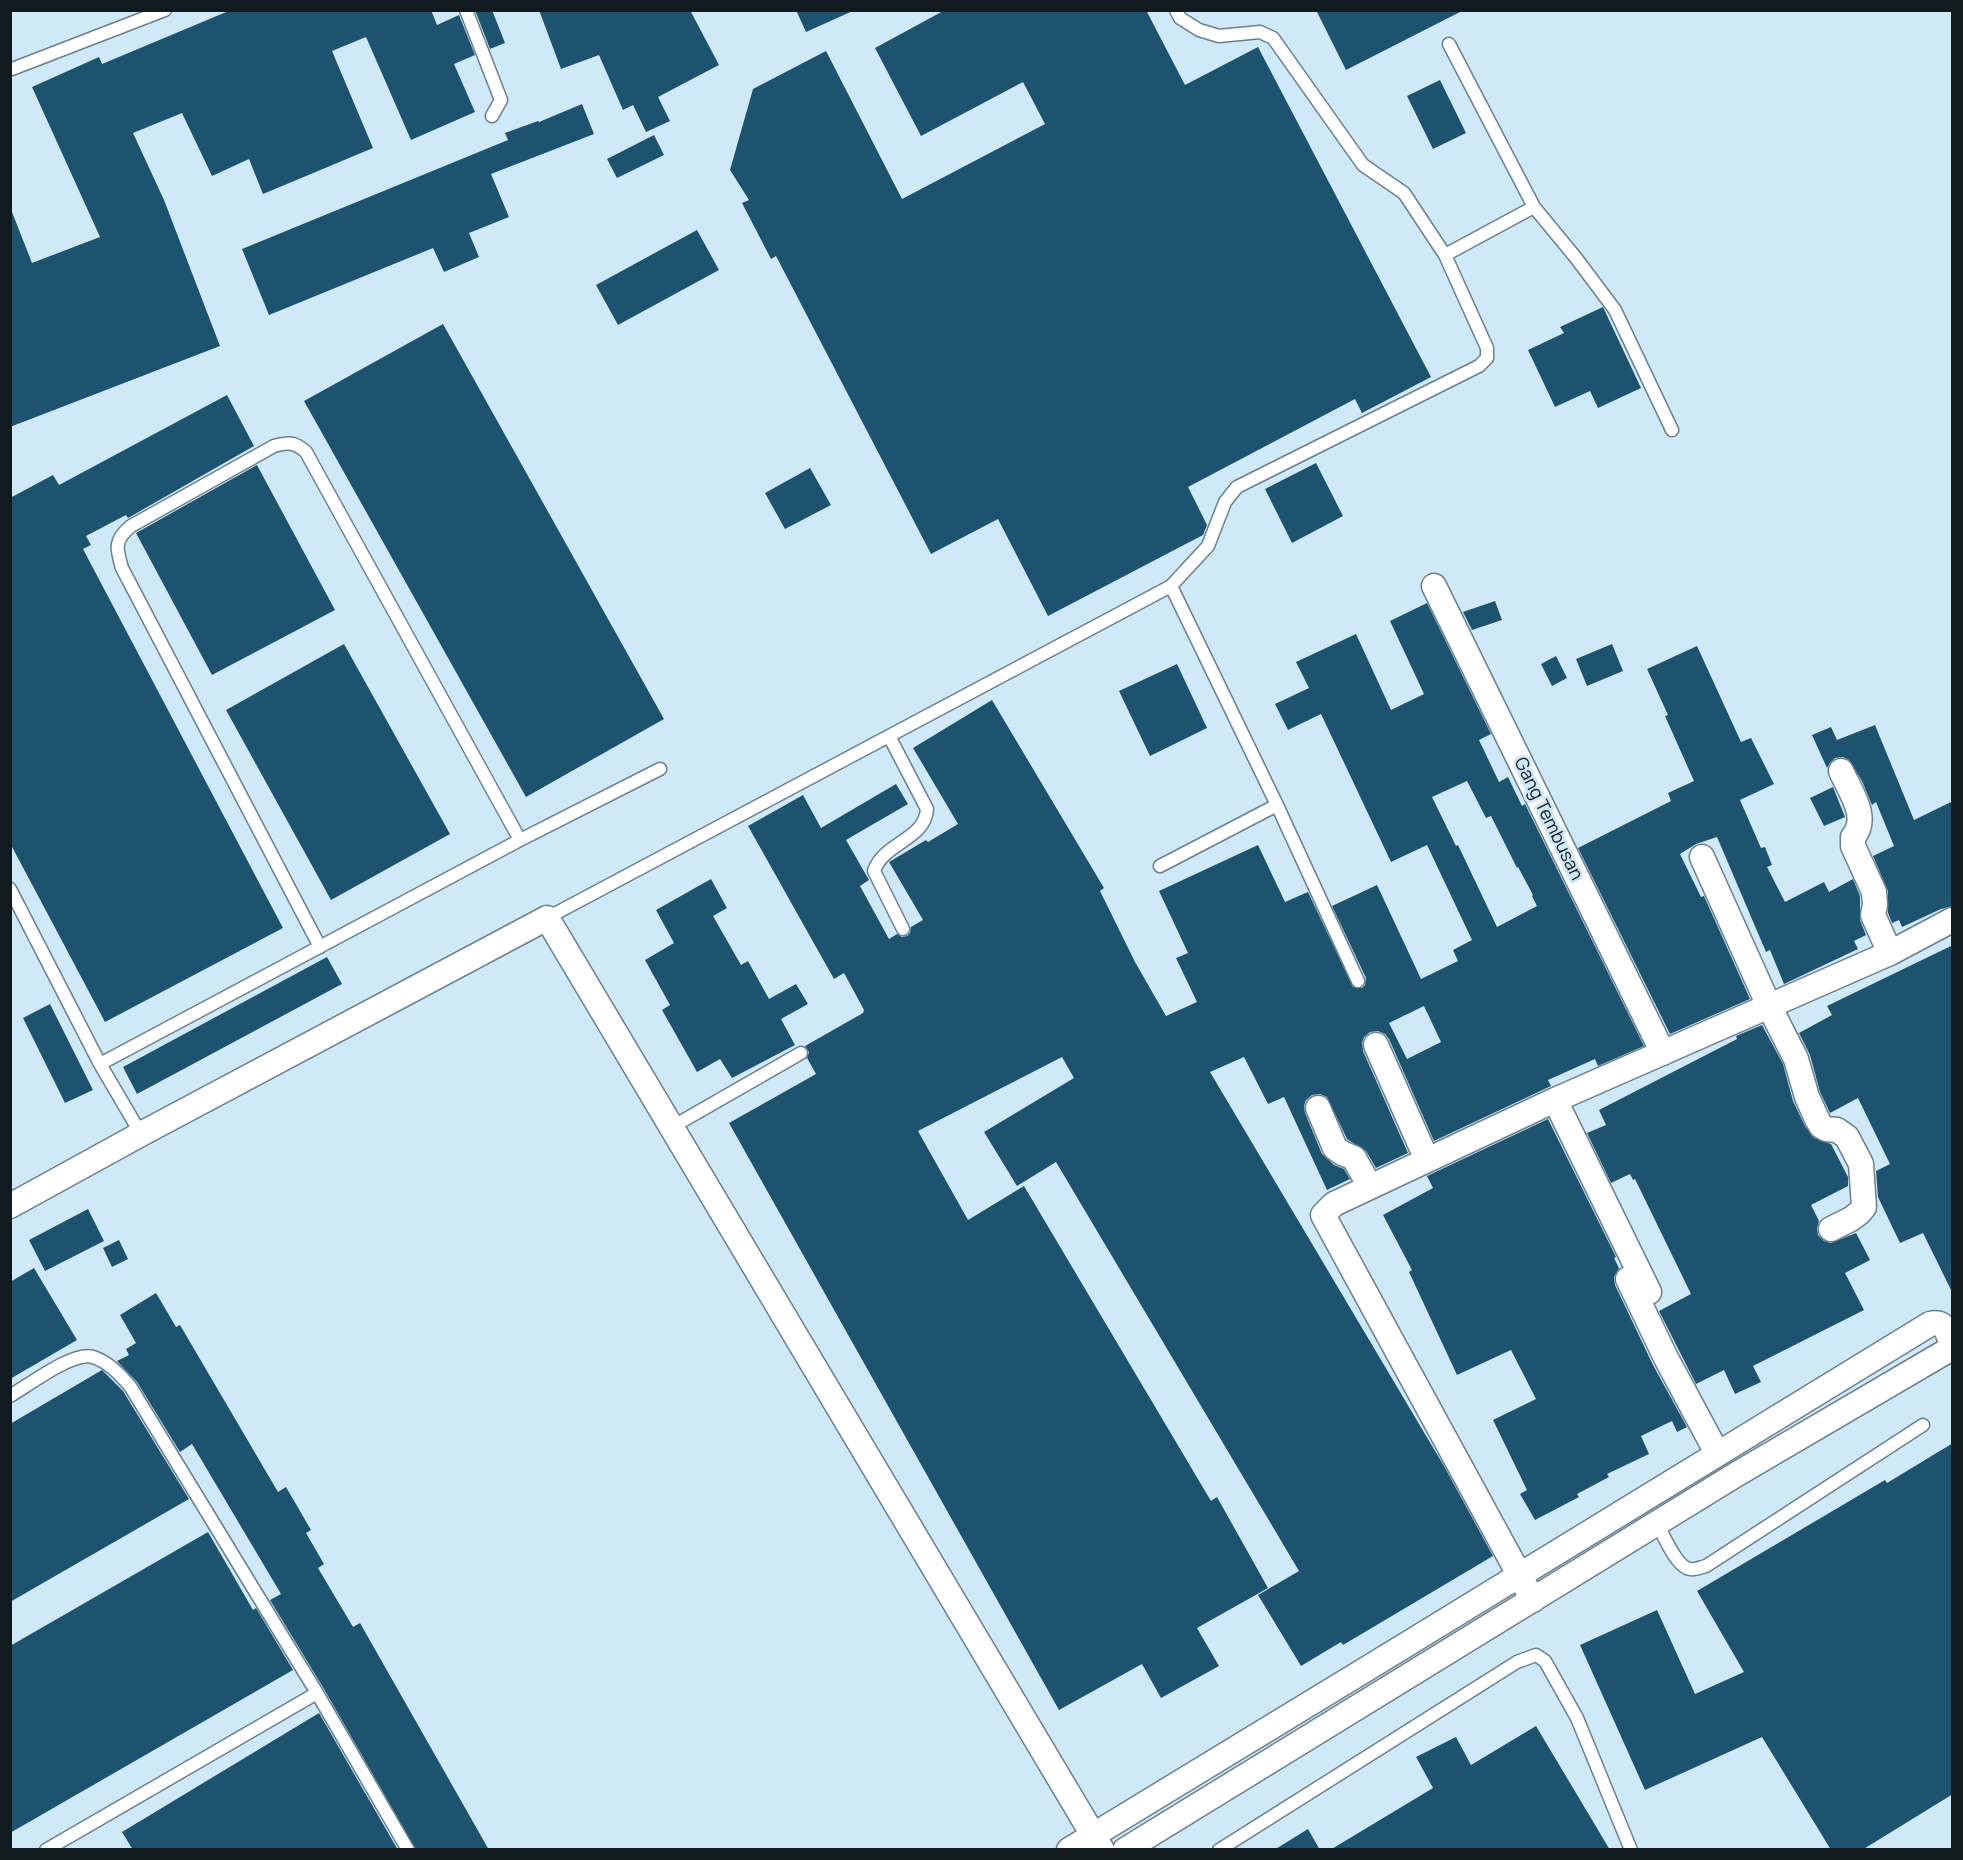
<!DOCTYPE html>
<style>
body{margin:0}
#map{position:relative;width:1963px;height:1860px;overflow:hidden;background:#d0e9f9;font-family:Manrope,sans-serif}
canvas{display:block}
.frame{position:absolute;inset:0;border:12px solid #111a1f;pointer-events:none}
</style>
<div id="map">
<canvas width="1963" height="1860"></canvas>
<div class="frame"></div>
</div>
<script>
const g = document.querySelector('canvas').getContext('2d');
g.lineJoin = 'round';
function fillPath(path, color) { g.fillStyle = color; g.fill(path, 'evenodd'); }
function stroke(path, color, width, dash) { g.strokeStyle = color; g.lineWidth = width; g.lineCap = dash ? 'butt' : 'round'; g.setLineDash(dash || []); g.stroke(path); }
function drawText(font, color, halo, rows, align = 'center') {
  g.font = font + ' Manrope,sans-serif'; g.lineWidth = 6; g.setLineDash([]); g.textBaseline = 'middle'; g.strokeStyle = halo; g.fillStyle = color; for (const [text, x, y, turn = 0] of rows) {
    g.save(); g.translate(x, y); g.rotate((+turn || 0) * Math.PI / 180); g.textAlign = isNaN(turn) ? turn : align; if (halo) g.strokeText(text, 0, 0); g.fillText(text, 0, 0); g.restore();
  }
}
fillPath(new Path2D(`
 M231,10H431L437,25L459,15L475,55L454,64L475,112L411,140L366,37L332,51L373,148L263,194L249,159L212,176L182,113L133,133L164,200L220,346L10,427V212H12L32,263L100,237L32,87L99,57L102,64Z
 M475,10H492L505,43L490,49Z
 M539,10H690L719,65L658,97L670,121L646,132L633,105L623,110L599,55L561,69Z
 M796,10H855L806,32Z
 M945,10H1146L1185,85L1258,47L1431,377L1362,413L1355,399L1188,487L1207,525L1203,535L1048,616L998,519L931,554L776,256L771,259L742,203L749,200L730,170L753,89L826,51L902,199L1045,124L1023,82L921,136L875,48Z
 M1316,10H1464L1346,70Z
 M1440,80L1466,133L1433,149L1407,96Z
 M582,104L594,134L491,174L509,217L469,233L479,257L444,272L433,248L269,315L242,249L508,140L505,133L538,121L539,122Z
 M654,135L664,155L617,178L607,159Z
 M697,230L719,270L618,325L596,285Z
 M1603,307L1641,388L1598,408L1590,391L1555,407L1528,350L1564,333L1560,327Z
 M443,324L664,719L526,797L304,401Z
 M227,395L254,446L128,518L126,515L86,536L91,545L83,549L283,928L105,1022L10,843V498L53,475L59,485Z
 M1316,463L1343,516L1292,543L1265,489Z
 M257,465L335,610L212,675L136,533Z
 M810,468L831,505L785,529L765,493Z
 M1495,601L1502,620L1472,630L1463,612Z
 M1427,603L1491,734L1479,740L1499,782L1508,777L1522,806L1525,804L1644,1046L1598,1066L1595,1059L1548,1080L1551,1086L1434,1141L1389,1039L1385,1034L1378,1031L1370,1032L1364,1037L1362,1043L1363,1051L1408,1153L1376,1168L1366,1151L1347,1139L1327,1097L1320,1094L1312,1095L1306,1100L1304,1106L1305,1113L1322,1154L1334,1165L1344,1169L1350,1179L1327,1190L1284,1097L1268,1104L1244,1057L1210,1072L1444,1466L1493,1556L1343,1645L1341,1642L1301,1666L1258,1595L1299,1571L1056,1162L1017,1186L984,1132L1074,1078L1062,1057L918,1131L968,1220L1024,1186L1211,1501L1217,1497L1268,1588L1197,1628L1219,1666L1161,1698L1142,1664L1059,1710L729,1123L816,1074L807,1058L809,1052L805,1046L863,1013L864,1010L844,973L834,979L748,826L803,795L821,828L896,784L908,804L846,840L869,880L860,886L889,939L897,934L902,937L907,936L910,933L911,927L923,920L889,862L926,840L928,842L958,824L913,748L992,700L1104,888L1100,891L1135,962L1166,1016L1197,1002L1176,958L1188,953L1159,891L1258,845L1285,902L1308,892L1353,987L1362,988L1365,985L1366,978L1332,906L1377,885L1421,979L1458,961L1453,950L1472,940L1427,845L1391,862L1321,714L1288,730L1275,704L1309,688L1296,662L1356,634L1391,710L1424,694L1390,621ZM1467,781L1486,818L1491,816L1517,868L1518,867L1533,895L1532,896L1537,906L1497,927L1458,845L1456,846L1432,797ZM1424,1006L1441,1042L1407,1059L1389,1023Z
 M344,644L450,834L331,900L226,710Z
 M1612,644L1623,671L1587,686L1576,659Z
 M1697,646L1741,742L1751,738L1774,784L1740,800L1761,848L1765,847L1772,865L1767,867L1785,902L1824,882L1829,892L1853,879L1860,896V920L1866,935L1854,941L1858,949L1784,984L1770,950L1766,952L1717,837L1696,844L1680,854L1701,897L1704,896L1750,999L1670,1034L1578,848L1671,801L1668,793L1694,781L1665,716L1668,715L1647,669Z
 M1556,656L1567,678L1552,686L1541,664Z
 M1177,664L1207,728L1150,756L1119,691Z
 M1875,725L1914,820L1953,801V906L1941,909L1902,927L1899,920L1892,923L1888,913V891L1873,856L1894,846L1876,802L1872,805L1862,781L1849,760L1843,757L1835,758L1830,763L1827,768L1812,735L1831,727L1837,740Z
 M1833,787L1845,817L1824,826L1810,798Z
 M711,879L727,908L713,916L741,965L748,961L769,999L796,984L808,1004L781,1019L795,1045L732,1078L720,1059L697,1072L662,1010L670,1005L645,960L674,943L656,910Z
 M1953,945V1294L1923,1233L1900,1243L1878,1197L1876,1171L1890,1164L1858,1098L1830,1113L1820,1092L1810,1055L1799,1033L1832,1015L1827,1006Z
 M327,957L342,984L137,1094L123,1067Z
 M50,1004L93,1090L65,1103L23,1018Z
 M1762,1025L1783,1064L1793,1101L1805,1126L1814,1138L1831,1144L1848,1177V1186L1811,1205L1819,1221L1817,1228L1818,1235L1824,1241L1831,1243L1856,1233L1870,1260L1845,1273L1864,1310L1753,1366L1761,1382L1735,1394L1724,1370L1696,1384L1659,1311L1691,1294L1635,1179L1633,1180L1630,1174L1611,1183L1587,1133L1606,1125L1599,1110L1737,1039L1736,1036Z
 M1548,1119L1616,1257L1614,1258L1619,1268L1614,1277L1615,1285L1653,1365L1687,1427L1677,1432L1672,1421L1641,1436L1649,1454L1607,1474L1609,1477L1577,1494L1579,1497L1535,1520L1520,1494L1527,1490L1493,1420L1536,1399L1511,1350L1457,1375L1409,1272L1412,1270L1383,1215L1433,1188L1427,1176Z
 M88,1209L104,1241L45,1271L29,1240Z
 M119,1240L128,1259L112,1267L103,1248Z
 M34,1268L77,1340L10,1379V1282Z
 M156,1293L176,1327L180,1325L278,1492L286,1487L311,1530L306,1533L324,1564L318,1568L353,1627L360,1623L489,1850H416L324,1689L270,1600L281,1594L192,1444L180,1452L137,1382L117,1361L129,1355L126,1349L136,1343L120,1315Z
 M102,1370L123,1391L189,1499L10,1602V1424Z
 M1953,1443V1794L1862,1850H1831L1762,1737L1645,1790L1580,1645L1657,1610L1695,1694L1744,1672L1697,1591L1885,1480L1887,1483Z
 M208,1532L253,1610L256,1608L293,1670L10,1833V1646Z
 M319,1713L398,1850H133L122,1832Z
 M1536,1726L1610,1850H1330L1433,1788L1416,1757L1456,1737L1471,1765Z
 M1308,1829L1320,1850H1274Z`), '#1e536f');
const service = new Path2D(`
 M466,10L501,100L492,116
 M1449,44L1534,207L1576,258L1615,310L1672,430
 M12,69L165,10
 M1445,255L1534,207
 M1171,586L1277,805L1358,981
 M889,736L927,809C925,840 884,842 874,871L903,929
 M1160,866L1277,805
 M10,889L100,1064
 M547,918L1171,586L1208,546L1225,502L1237,487L1479,366L1487,358V348L1445,255L1404,193L1363,165L1273,38L1260,32L1219,36L1199,30L1180,18L1176,10
 M320,947L122,568C116,548 114,540 131,526L274,446C289,442 295,442 306,452L520,840
 M672,1127L801,1053
 M141,1134L100,1064L520,840L660,769
 M10,1396C29,1385 73,1351 93,1357C109,1362 120,1375 130,1386L317,1693L408,1850
 M1657,1523C1663,1534 1677,1569 1691,1569C1696,1570 1701,1567 1706,1566L1923,1425
 M46,1850L317,1693
 M1219,1850L1517,1662L1536,1655L1545,1661L1577,1718L1631,1850`);
const minor = new Path2D(`
 M1434,586L1663,1053
 M1841,771C1850,791 1870,818 1853,837V846L1874,892L1875,905L1873,915L1890,953
 M1702,857L1769,1006L1796,1059L1807,1097L1817,1119L1821,1126L1826,1129L1837,1130L1847,1137L1861,1164L1864,1207L1859,1213L1851,1219L1831,1229
 M1376,1045L1427,1160
 M1555,1100L1649,1292
 M1318,1108L1335,1148L1342,1153L1354,1158L1370,1187
 M10,1206L141,1134L547,918L1102,1850
 M1628,1279L1666,1358L1717,1453
 M1533,1600L1323,1215L1334,1204L1370,1187L1555,1100L1890,953L1952,920
 M1069,1850L1373,1665L1930,1324C1946,1320 1948,1334 1952,1346
 M1125,1850L1737,1474L1952,1348`);
stroke(service, '#697f8e', 15);
stroke(minor, '#697f8e', 27);
stroke(service, '#fff', 12);
stroke(minor, '#fff', 24);
drawText('18px', '#111a1f', '#d0e9f9', [
 ["Gang Tembusan",1548,819,64]
]);
</script>
